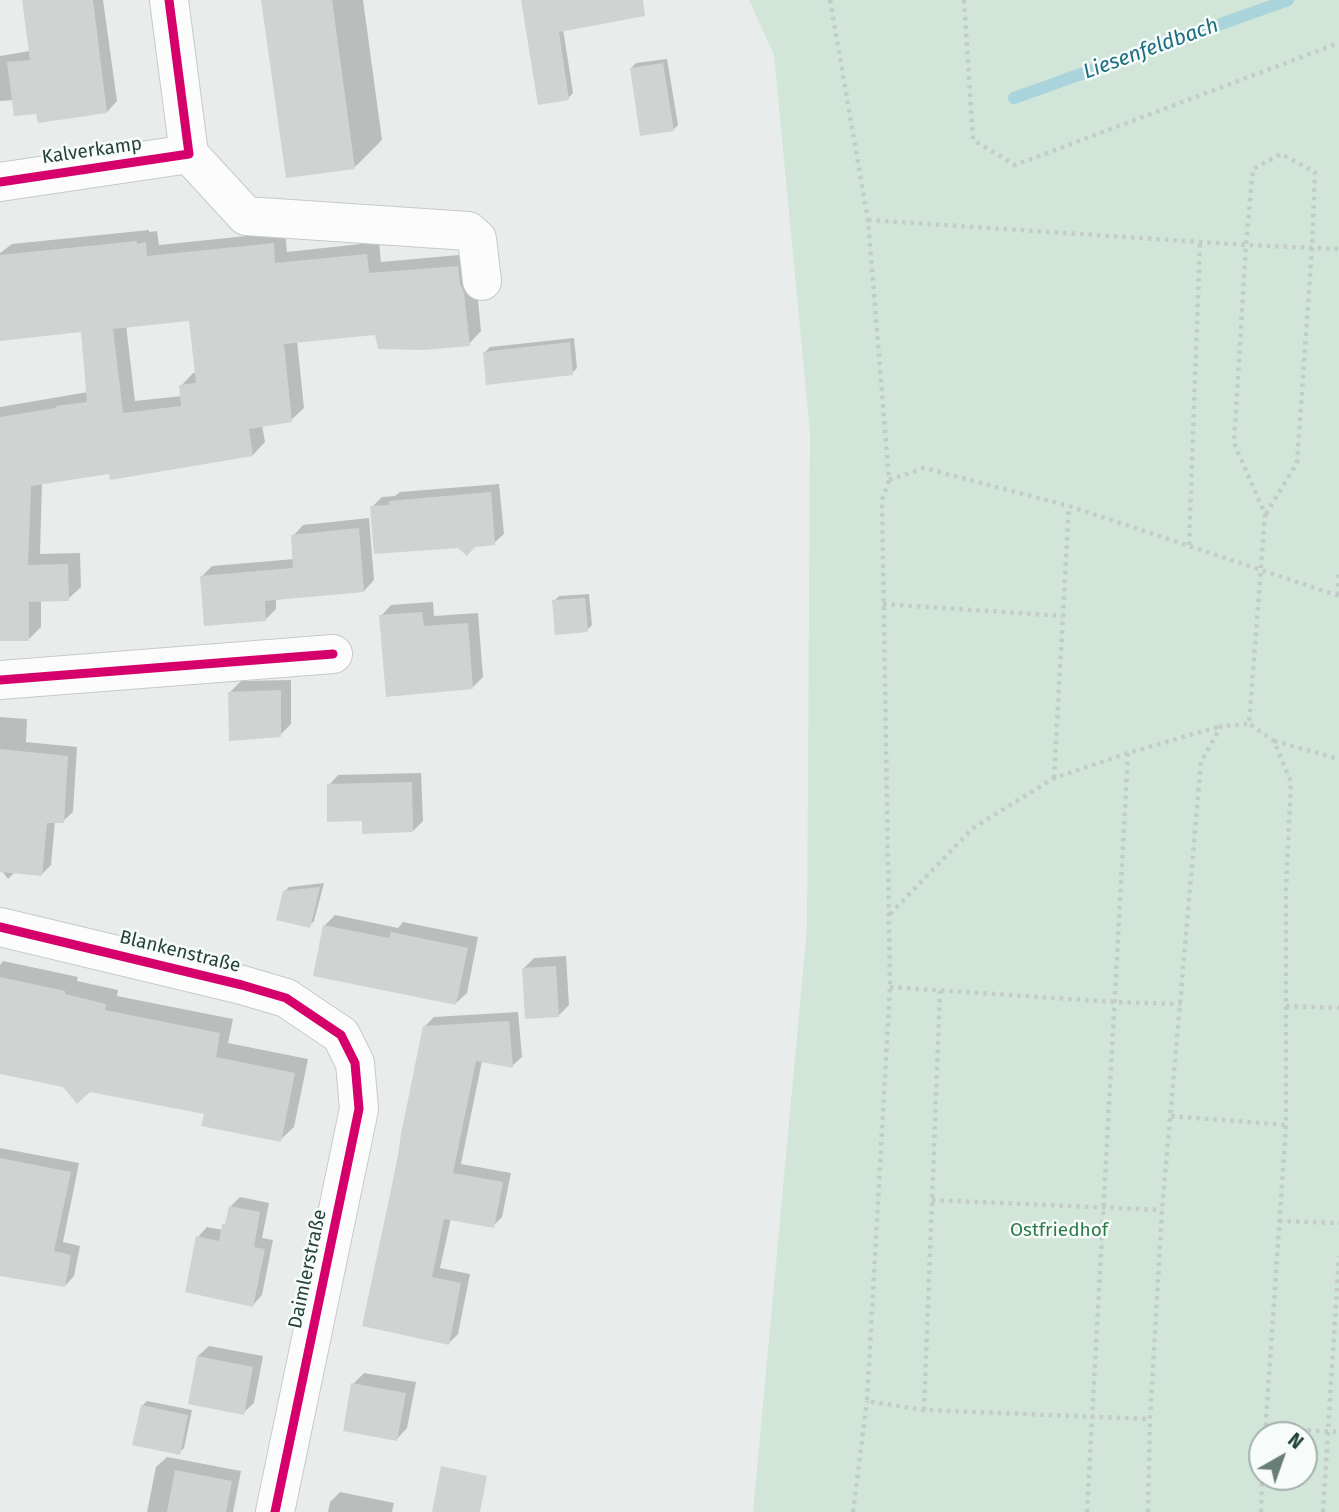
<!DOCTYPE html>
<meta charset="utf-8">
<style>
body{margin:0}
#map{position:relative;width:1339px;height:1512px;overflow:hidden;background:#e8edeb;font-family:"Fira Sans",sans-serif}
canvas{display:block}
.north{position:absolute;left:1248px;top:1421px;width:70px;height:70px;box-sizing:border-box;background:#f7fbf9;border:2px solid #a3b1ad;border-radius:50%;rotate:40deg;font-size:19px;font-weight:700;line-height:28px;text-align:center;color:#24423a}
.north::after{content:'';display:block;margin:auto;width:24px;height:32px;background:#697e78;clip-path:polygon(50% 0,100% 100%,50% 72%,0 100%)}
</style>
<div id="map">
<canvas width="1339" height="1512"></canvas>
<div class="north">N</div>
</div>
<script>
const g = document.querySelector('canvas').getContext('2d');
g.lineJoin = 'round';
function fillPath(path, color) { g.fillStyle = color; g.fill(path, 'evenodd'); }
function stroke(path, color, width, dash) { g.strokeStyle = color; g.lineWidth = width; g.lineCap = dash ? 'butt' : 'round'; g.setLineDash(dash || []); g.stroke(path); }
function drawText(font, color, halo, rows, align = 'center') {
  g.font = font + ' "Fira Sans",sans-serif'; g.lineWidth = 5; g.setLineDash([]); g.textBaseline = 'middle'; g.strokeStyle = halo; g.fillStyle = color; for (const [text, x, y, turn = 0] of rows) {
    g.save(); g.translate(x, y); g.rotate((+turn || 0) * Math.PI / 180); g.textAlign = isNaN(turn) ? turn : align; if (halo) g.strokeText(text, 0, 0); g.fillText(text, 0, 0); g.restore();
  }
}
fillPath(new Path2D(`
 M749,0H1339V1512H753L807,928L810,433L774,55ZM1262,1435H1304V1477H1262Z`), '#d1e6d8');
fillPath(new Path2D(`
 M24,0H103L117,101L107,112H38L14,100L0,101V56L30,51Z
 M263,0H363L382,140L355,167Z
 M522,0H637L563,29L573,93L568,98Z
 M667,59L678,125L673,130L631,68L636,63Z
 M149,230V232L157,231L159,245L285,232L287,252L379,242L381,262L470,254L476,280L481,331L469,344L377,333L297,341L304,408L291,420L262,425L265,442L253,455L42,482L40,554L80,553L81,587L68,599L41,600V627L29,639H0V407L88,392L82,330L0,339V253L12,244ZM191,319L197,373H193L181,386L182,396L135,401L126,325Z
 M574,338L577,368L572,373L485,352L490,347Z
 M499,484L504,534L494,543L372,507L382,497L395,496L400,492Z
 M369,518L374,580L364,591L276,598V609L266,619L201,577L212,566L295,559L293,536L303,525Z
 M589,594L592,625L587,630L554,601L559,596Z
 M433,602L434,616L478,613L483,677L473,687L381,616L391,605Z
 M291,680V724L280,735L230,692L241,681Z
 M0,717L27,719L26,742L77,747L73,812L63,821H55L51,865L41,875L15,872L8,879L2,871H0Z
 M421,773L423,821L413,831L363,819L329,785L338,775Z
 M324,883L314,921L309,926L284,892L289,887Z
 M335,915L398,928L403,922L478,937L467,993L456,1003L324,926Z
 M566,956L569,1005L558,1016L523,969L534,958Z
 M3,961L78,977L77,981L118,990L117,996L233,1019L228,1043L308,1059L294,1127L280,1140L206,1113L64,1086L0,1062V965Z
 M518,1012L522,1057L512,1066L482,1061L461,1164L511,1173L502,1217L493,1226L451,1218L440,1268L470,1274L458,1334L449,1343L364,1325L424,1027L434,1017Z
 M0,1148L79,1163L63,1242L80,1246L74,1276L65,1286L0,1274Z
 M240,1197L269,1203L262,1238L273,1240L262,1295L253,1305L198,1237L207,1227L223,1230L224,1225L227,1221L230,1207Z
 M209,1346L263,1356L254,1403L243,1413L198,1356Z
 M364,1373L416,1382L407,1428L397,1439L353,1384Z
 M147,1401L192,1410L184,1448L179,1453L142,1406Z
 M167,1457L241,1471L233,1512H147L156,1467Z
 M340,1492L394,1503L392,1512H328L330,1502Z`), '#0003');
stroke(new Path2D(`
 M1014,98L1288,0`), '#a9d4db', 12);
fillPath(new Path2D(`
 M22,0H93L107,113L38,123L36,114L14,116L7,62L30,60Z
 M261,0H332L355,169L286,178Z
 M521,0H643L645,16L559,32L569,100L538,105Z
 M663,63L674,131L640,136L630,68Z
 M137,241V244L146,242L147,256L274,243L275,263L367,254L369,273L458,266L460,284L464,293L470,346L423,350L378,349L375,335L284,344L292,422L249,429L253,456L110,480L109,474L31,486L28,565L68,564L69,601L29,602V641H0V417L56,408V406L87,402L81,332L0,341V255ZM189,321L196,383L179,385L181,406L123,413L113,329Z
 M570,342L573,375L486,385L483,352Z
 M491,492L495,545L475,547L467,556L458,548L374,554L370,506L389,505V501Z
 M359,528L364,592L265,601L266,621L204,626L200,576L293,568L291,535Z
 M585,598L588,632L555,635L552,600Z
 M422,612L424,626L468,623L473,689L386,697L379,615Z
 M281,690V737L229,741L228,692Z
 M0,749L68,756L64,823H47L42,876L0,872Z
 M412,782L413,832L362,834V821L327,822V784Z
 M320,887L310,928L276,920L283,891Z
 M323,925L389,938L391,932L468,948L456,1005L313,976Z
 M556,966L559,1017L525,1019L522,968Z
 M0,977L65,991V994L106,1004L105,1010L220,1033L216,1057L295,1073L281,1142L201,1126L204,1114L90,1092L77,1104L63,1087L0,1074Z
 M509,1021L513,1068L476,1061L453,1173L503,1182L494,1228L444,1219L432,1277L461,1283L449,1345L362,1326L397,1162L401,1134L423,1026Z
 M0,1158L71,1172L54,1251L71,1255L65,1287L0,1276Z
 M229,1206L260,1212L254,1247L265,1249L253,1307L185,1292L196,1236L219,1241L222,1224H225Z
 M197,1356L253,1367L244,1415L188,1404Z
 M351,1383L406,1393L397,1441L343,1431Z
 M141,1405L188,1415L180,1455L132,1445Z
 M441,1466L487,1476L480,1512H432Z
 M175,1470L232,1481L226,1512H167Z`), '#cfd4d2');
const minor = new Path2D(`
 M169,0L189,154
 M189,154L246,216L468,231L477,239L482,281
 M0,182L189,154
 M0,680L333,654
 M0,927L242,985L286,998L341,1035L355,1063L359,1109L275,1512`);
stroke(minor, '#c5cac8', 40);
stroke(new Path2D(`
 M830,0L868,220L889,480L882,500L890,987L867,1401L924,1410L1150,1419
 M964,0L973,140L1015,165L1339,43
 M868,220L1246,245L1234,443L1265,514L1249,724L1274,741L1291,782L1286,888V1125L1265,1435
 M889,480L924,468L1069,506L1339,596
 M1266,514L1297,463L1312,248L1315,172L1281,154L1253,169L1246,245L1339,249
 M1189,545L1200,242
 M1338,595L1339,571
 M883,604L1063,616
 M1274,741L1339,759
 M1054,778L1069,506
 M890,914L973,828L1054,778L1128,753L1221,726
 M890,987L1114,1002L1181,1004
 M1286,1006L1339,1008
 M1171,1116L1286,1125
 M932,1200L1162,1210
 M1279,1221L1339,1223
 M924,1410L940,991
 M1265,1428L1339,1432
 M853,1512L867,1401
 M1087,1512L1128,753
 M1148,1512L1150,1419L1162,1210L1201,762L1221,726L1249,724
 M1261,1512L1262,1477
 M1323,1512L1339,1256`), '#c3ccca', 4.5, [3.5, 5]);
stroke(minor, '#fcfcfc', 38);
stroke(new Path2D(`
 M0,182L189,154L169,0
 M0,680L333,654
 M0,927L242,985L286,998L341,1035L355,1063L359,1109L275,1512`), '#d6006c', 9);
drawText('19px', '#24423a', '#f7fbf9', [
 ["Kalverkamp",92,151,-8],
 ["Blankenstraße",180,952,14],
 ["Daimlerstraße",308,1269,-78]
]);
drawText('19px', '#2d7a4b', '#f7fbf9', [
 ["Ostfriedhof",1059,1231]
]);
drawText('italic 21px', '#1c6f80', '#f7fbf9', [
 ["Liesenfeldbach",1151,49,-20]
]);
</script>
